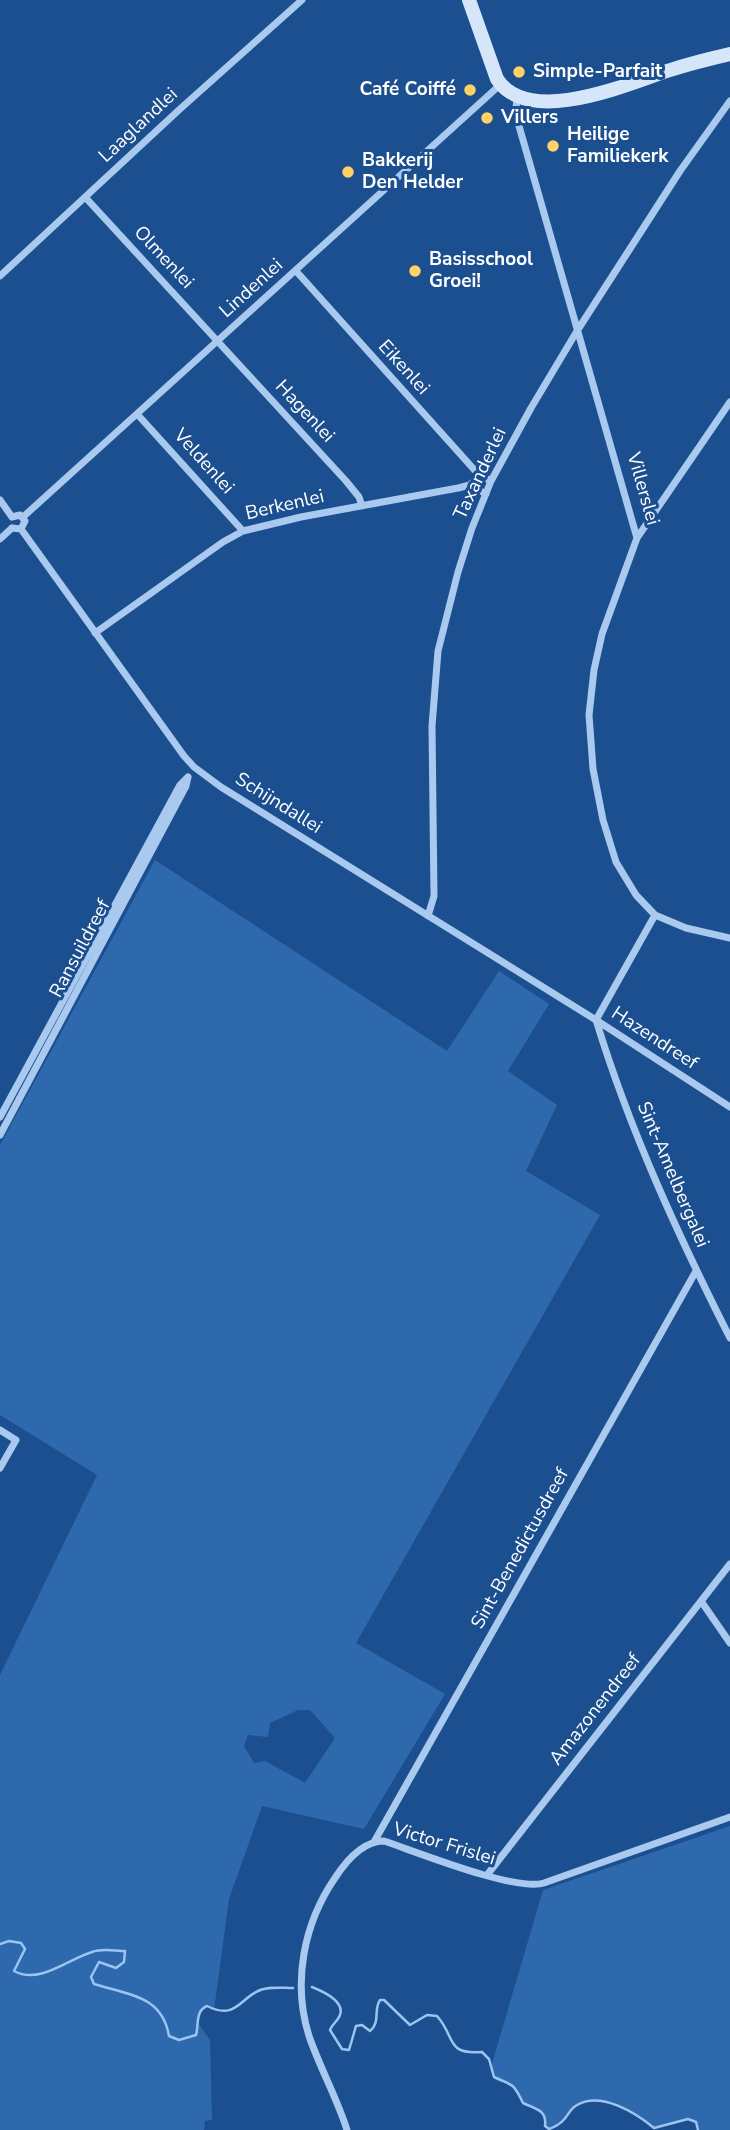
<!DOCTYPE html>
<meta charset="utf-8">
<style>
body{margin:0}
canvas{display:block;background:#1b4f8f}
</style>
<canvas width="730" height="2130"></canvas>
<script>
const g = document.querySelector('canvas').getContext('2d');
g.lineJoin = 'round';
function fillPath(path, color) { g.fillStyle = color; g.fill(path, 'evenodd'); }
function stroke(path, color, width, dash) { g.strokeStyle = color; g.lineWidth = width; g.lineCap = dash ? 'butt' : 'round'; g.setLineDash(dash || []); g.stroke(path); }
function drawText(font, color, halo, rows, align = 'center') {
  g.font = font + ' "Nunito Sans",sans-serif'; g.lineWidth = 6; g.setLineDash([]); g.textBaseline = 'middle'; g.strokeStyle = halo; g.fillStyle = color; for (const [text, x, y, turn = 0] of rows) {
    g.save(); g.translate(x, y); g.rotate((+turn || 0) * Math.PI / 180); g.textAlign = isNaN(turn) ? turn : align; if (halo) g.strokeText(text, 0, 0); g.fillText(text, 0, 0); g.restore();
  }
}
fillPath(new Path2D(`
 M155,860L447,1051L499,971L549,1004L508,1071L557,1105L526,1171L600,1215L356,1643L445,1694L364,1829L262,1806L229,1899L214,2010L207,2006L199,2012L198,2023L210,2040L212,2120L205,2121L204,2130H0V1675L97,1475L0,1415V1145ZM298,1710H310L335,1738L305,1783L265,1761L254,1763L244,1746L248,1735L268,1737L270,1723Z
 M730,1826V2130H698L695,2122L688,2119L654,2128C636,2113 601,2091 577,2105C566,2111 569,2122 549,2129L545,2126C547,2110 536,2109 523,2103C513,2082 513,2086 494,2077L491,2067L543,1890Z`), '#2e69ad');
stroke(new Path2D(`
 M0,1944L9,1941L21,1943L25,1949L14,1971C40,1985 68,1959 92,1952C102,1948 115,1951 125,1951L124,1962L116,1968L99,1962L91,1977L94,1984C128,1995 162,1995 169,2036L179,2040L196,2035C199,2025 195,2011 207,2006C235,2020 239,2000 258,1991C268,1986 282,1988 293,1988
 M312,1987C322,1991 345,2001 340,2015C338,2021 332,2024 330,2030L342,2049L349,2050L356,2026L362,2025L370,2031C381,2022 373,2010 380,2000H384L410,2025L427,2015L437,2016C456,2037 445,2055 482,2052L489,2059L494,2077C513,2086 513,2082 523,2103C536,2109 547,2110 545,2126L549,2129C569,2122 566,2111 577,2105C601,2091 636,2113 654,2128L688,2119L696,2122L698,2130`), '#9cc4f0', 2.5);
stroke(new Path2D(`
 M518,96L515,112L637,538
 M85,197L346,481L359,497L362,506
 M296,271L479,475L491,481
 M0,276L180,109L302,0
 M730,402L637,538L602,634L594,670L589,715L593,769L603,820L616,862L636,895L655,915L686,928L730,938
 M138,415L243,531
 M470,485L486,494
 M0,500L12,517
 M23,517L501,84
 M12,528L21,529L25,521L20,515L12,517
 M21,529L184,756L194,767L221,787L596,1020L730,1107
 M0,539L12,528
 M95,633L223,542L243,531L301,517L458,488L470,485L479,475
 M428,916L434,896L432,726L438,651L458,572L472,528L491,481L531,408L577,331L680,171L730,101
 M596,1020C630,1131 678,1235 730,1338
 M596,1020L655,915
 M0,1117L180,785L188,777
 M0,1135L186,786L188,777
 M0,1430L16,1440L0,1468
 M701,1601L730,1643
 M374,1842L696,1271
 M487,1875L730,1564
 M347,2130C337,2098 320,2068 309,2036C292,1982 304,1923 335,1878C346,1861 363,1841 384,1841C417,1852 516,1892 544,1883L730,1817`), '#a9c9ee', 7);
stroke(new Path2D(`
 M469,0L497,79C528,127 626,85 667,71C688,64 708,59 730,54`), '#d6e6fa', 14);
for (const [x, y, r, color] of [
 [519,72,7,"#ffd166"],
 [470,90,7,"#ffd166"],
 [487,118,7,"#ffd166"],
 [553,146,7,"#ffd166"],
 [348,172,7,"#ffd166"],
 [415,271,7,"#ffd166"]
]) { const dot = new Path2D(); dot.arc(x, y, r, 0, 2 * Math.PI); g.fillStyle = color; g.fill(dot); stroke(dot, '#1b4f8f', 2.5); }
drawText('bold 19px', '#fff', '#1b4f8f', [
 ["Simple-Parfait",533,72],
 ["Café Coiffé",456,90,"right"],
 ["Villers",501,118],
 ["Heilige",567,135],
 ["Familiekerk",567,157],
 ["Bakkerij",362,161],
 ["Den Helder",362,183],
 ["Basisschool",429,260],
 ["Groei!",429,282]
], 'left');
drawText('19px', '#fff', '#1b4f8f', [
 ["Laaglandlei",139,126,-43],
 ["Olmenlei",163,258,47],
 ["Lindenlei",252,289,-42],
 ["Eikenlei",403,368,48],
 ["Hagenlei",304,412,47],
 ["Veldenlei",203,462,48],
 ["Taxanderlei",481,474,-65],
 ["Villerslei",642,489,74],
 ["Berkenlei",285,506,-13],
 ["Schijndallei",278,804,32],
 ["Ransuildreef",81,949,-62],
 ["Hazendreef",654,1039,33],
 ["Sint-Amelbergalei",672,1175,67],
 ["Sint-Benedictusdreef",521,1549,-61],
 ["Amazonendreef",596,1710,-52],
 ["Victor Frislei",444,1845,17]
]);
</script>
